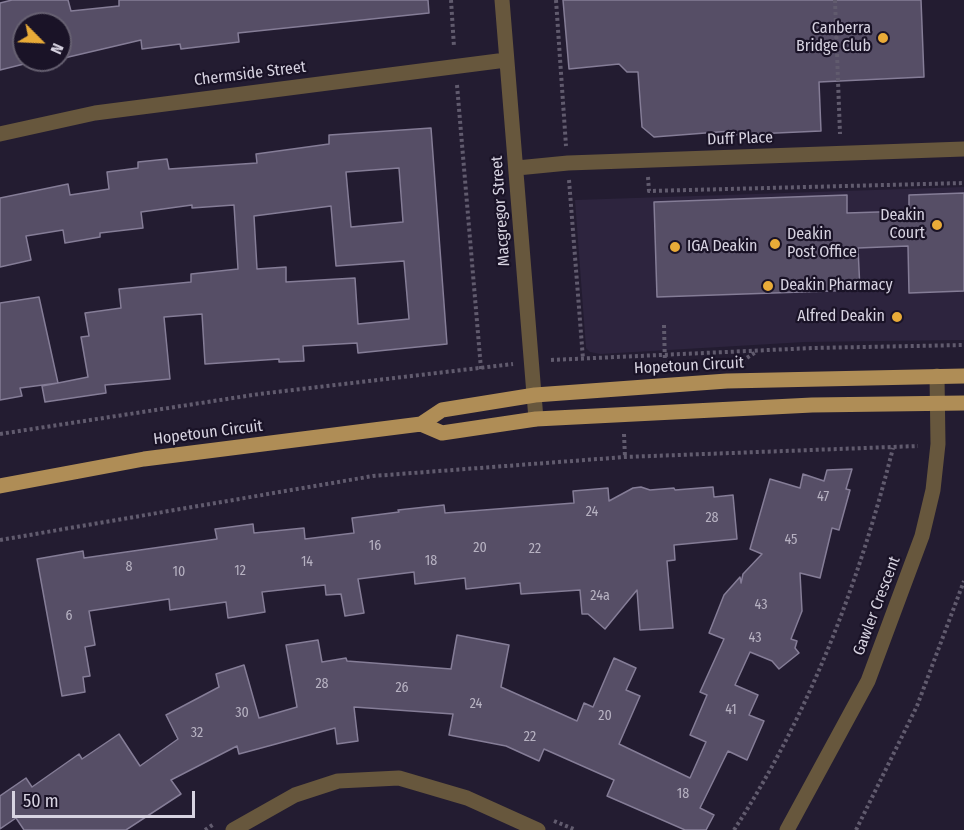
<!DOCTYPE html>
<style>
body{margin:0}
#map{position:relative;width:964px;height:830px;overflow:hidden;background:#231c31;font-family:"Fira Sans Condensed",sans-serif}
canvas{display:block}
.north{position:absolute;left:12px;top:12px;width:60px;height:60px;box-sizing:border-box;background:#1a1327;border:2px solid #666071;border-radius:50%;rotate:114deg;font-size:16px;font-weight:700;line-height:24px;text-align:center;color:#d7d3e1}
.north::after{content:'';display:block;margin:auto;width:21px;height:27px;background:#e9ab38;clip-path:polygon(50% 0,100% 100%,50% 72%,0 100%)}
.scale{position:absolute;left:12px;top:791px;width:183px;height:27px;box-sizing:border-box;border:3px solid #d7d3e1;border-top:0;padding-left:8px;font-size:18px;line-height:21px;white-space:nowrap;color:#d7d3e1;-webkit-text-stroke:4px #1a1327;paint-order:stroke}
</style>
<div id="map">
<canvas width="964" height="830"></canvas>
<div class="north">N</div>
<div class="scale">50 m</div>
</div>
<script>
const g = document.querySelector('canvas').getContext('2d');
g.lineJoin = 'round';
function fillPath(path, color) { g.fillStyle = color; g.fill(path, 'evenodd'); }
function stroke(path, color, width, dash) { g.strokeStyle = color; g.lineWidth = width; g.lineCap = dash ? 'butt' : 'round'; g.setLineDash(dash || []); g.stroke(path); }
function drawText(font, color, halo, rows, align = 'center') {
  g.font = font + ' "Fira Sans Condensed",sans-serif'; g.lineWidth = 4.5; g.setLineDash([]); g.textBaseline = 'middle'; g.strokeStyle = halo; g.fillStyle = color; for (const [text, x, y, turn = 0] of rows) {
    g.save(); g.translate(x, y); g.rotate((+turn || 0) * Math.PI / 180); g.textAlign = isNaN(turn) ? turn : align; if (halo) g.strokeText(text, 0, 0); g.fillText(text, 0, 0); g.restore();
  }
}
fillPath(new Path2D(`
 M964,187V340L805,342L600,354L590,352L586,348L575,200Z`), '#2d243e');
const building = new Path2D(`
 M12,0H68L71,11L119,6V0H428L429,13L238,33L239,42L181,49L180,44L142,49L141,40L60,59V24H24V60H58L29,67L28,63L0,70V3Z
 M563,0H921L924,77L819,82L821,131L732,135L731,131L654,137L642,127L638,72H627L619,64L569,69Z
 M431,128L447,344L358,353L357,343L303,346L304,361L279,362V359L205,364L202,314L164,317L170,379L105,385L106,393L45,402L42,386L58,383L20,388L22,396L0,400V303L39,297L58,383L88,377L81,337L89,336L85,313L121,308L119,289L191,282V274L238,269L234,205L192,208V205L141,212L143,228L100,233V237L65,243L63,230L26,236L31,260L0,267V198L68,184L70,195L109,189L107,172L138,168V162L167,159L169,169L257,163L256,154L329,144V135ZM399,168L403,222L351,227L346,172ZM331,206L336,266L404,261L409,319L358,324L355,278L286,282V267L257,269L254,216Z
 M964,193V291L909,293L908,246L858,248L860,290L657,297L654,202L847,195V213L909,211V195Z
 M852,469L846,489L850,490L839,530L832,528L820,578L800,573L802,611L791,639L797,641L795,648L799,653L779,669L772,661L750,652L735,685L758,695L749,715L764,721L747,760L728,751L700,808L714,815L706,830H685L607,796L614,780L544,749L539,761L506,746L449,735L453,714L354,707L358,741L337,744L335,728L239,754L237,746L171,780L181,794L126,830H24L16,818L0,829V796L26,778L32,787L79,754L82,759L119,734L140,766L178,739L166,715L219,687L216,674L244,665L259,718L297,707L286,645L318,640L322,662L346,658L347,661L451,669L457,635L509,645L501,687L577,721L584,703L593,707L614,658L636,668L626,690L640,696L619,744L690,778L706,742L690,735L707,695L700,692L724,639L709,633L724,595L740,577L741,583L743,574L762,554L750,549L770,479L800,488L803,474L824,481L827,470Z
 M641,487L650,490L674,488L675,490L713,487L714,497L733,495L737,539L674,545L675,560L667,561L673,628L640,630L637,590L605,629L588,614H582L580,590L521,594L520,583L466,589L465,578L415,584L414,572L358,579L364,613L345,616L341,594L326,595L325,585L262,592L265,612L228,618L226,602L170,610L169,599L89,611L95,645L85,647L90,676L83,677L85,692L62,696L37,559L83,551L84,558L217,539L215,529L253,524L254,533L304,528L305,539L354,533L352,518L399,512L398,510L444,505L445,513L574,503L573,491L608,488L609,501L633,488Z`);
fillPath(building, '#564e66');
stroke(building, '#857d97', 1.5);
stroke(new Path2D(`
 M451,0L454,47
 M556,0L566,146
 M835,0L840,134
 M457,85L481,369
 M648,177L649,191L964,183
 M569,180L583,359
 M664,325L665,366
 M551,360L813,348L964,345
 M742,361L756,352
 M0,434L259,394L513,364
 M624,434L625,457
 M0,540L373,476L625,457L918,446
 M554,821L576,830
 M205,830L214,824
 M734,830C810,713 859,583 893,448
 M856,830L917,706L964,581`), '#615b6e', 4, [3, 3]);
stroke(new Path2D(`
 M502,0L536,419
 M0,134L95,113L506,60
 M517,168L568,163L964,149
 M233,830L295,795L338,781L399,778L467,798L538,830
 M787,830L868,681L922,536L933,490L938,444L937,376`), '#67573d', 15);
stroke(new Path2D(`
 M421,424L442,433L536,419L812,405L964,403
 M0,486L144,459L421,424L442,410L535,395L727,381L964,376`), '#af8d56', 15);
for (const [x, y, r, color] of [
 [883,38,6,"#e9ab38"],
 [937,225,6,"#e9ab38"],
 [775,244,6,"#e9ab38"],
 [675,247,6,"#e9ab38"],
 [768,286,6,"#e9ab38"],
 [897,317,6,"#e9ab38"]
]) { const dot = new Path2D(); dot.arc(x, y, r, 0, 2 * Math.PI); g.fillStyle = color; g.fill(dot); stroke(dot, '#1a1327', 2); }
drawText('14px', '#b7b2c2', null, [
 ["47",823,497],
 ["24",592,512],
 ["28",712,518],
 ["45",791,540],
 ["16",375,546],
 ["20",480,548],
 ["22",535,549],
 ["18",431,561],
 ["14",307,562],
 ["8",129,567],
 ["12",240,571],
 ["10",179,572],
 ["24a",600,596],
 ["43",761,605],
 ["6",69,616],
 ["43",755,638],
 ["28",322,684],
 ["26",402,688],
 ["24",476,704],
 ["41",731,710],
 ["30",242,713],
 ["20",605,716],
 ["32",197,733],
 ["22",530,737],
 ["18",683,794]
]);
drawText('16px', '#d7d3e1', '#1a1327', [
 ["Canberra",871,29],
 ["Bridge Club",871,47],
 ["Deakin",925,216],
 ["Court",925,234],
 ["Deakin",787,235,"left"],
 ["Post Office",787,253,"left"],
 ["IGA Deakin",687,247,"left"],
 ["Deakin Pharmacy",780,286,"left"],
 ["Alfred Deakin",885,317]
], 'right');
drawText('16px', '#d7d3e1', '#1a1327', [
 ["Chermside Street",250,74,-7],
 ["Duff Place",740,139,-2],
 ["Macgregor Street",501,211,-94],
 ["Hopetoun Circuit",689,366,-3],
 ["Hopetoun Circuit",208,433,-7],
 ["Gawler Crescent",877,606,-69]
]);
</script>
